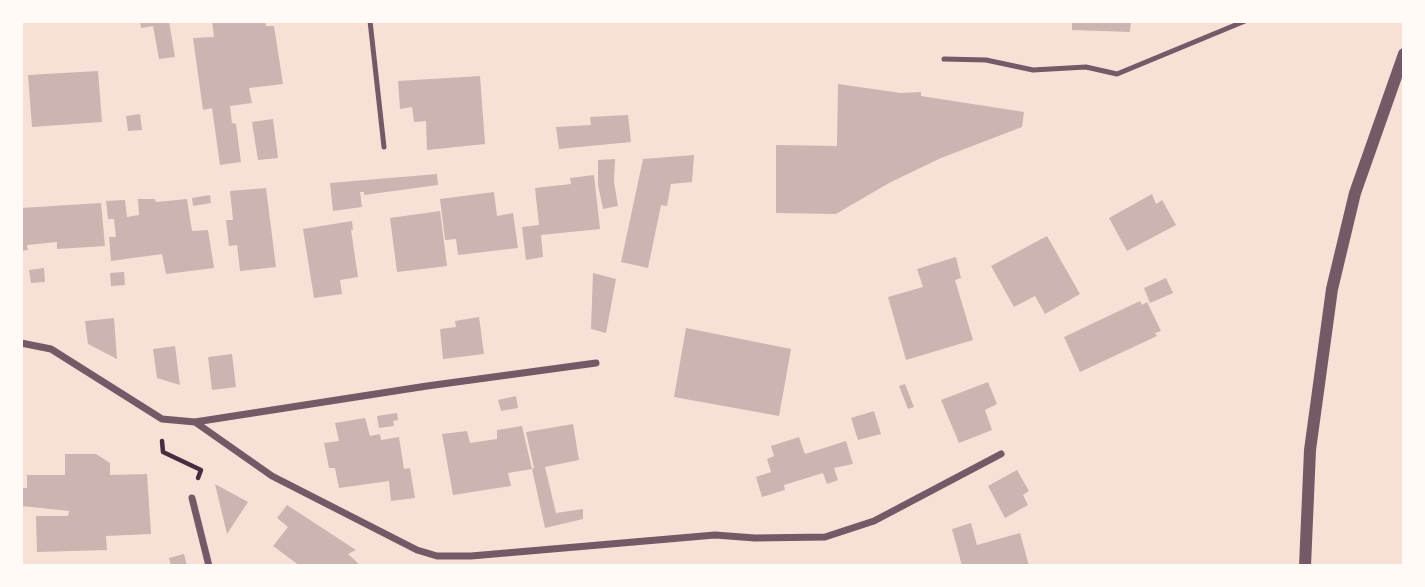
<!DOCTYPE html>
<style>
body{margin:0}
#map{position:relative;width:1425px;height:587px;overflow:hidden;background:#f7e1d7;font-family:"Fira Sans",sans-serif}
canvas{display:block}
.frame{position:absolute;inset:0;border:23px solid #fffaf5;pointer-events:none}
</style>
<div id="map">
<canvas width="1425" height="587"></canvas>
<div class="frame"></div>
</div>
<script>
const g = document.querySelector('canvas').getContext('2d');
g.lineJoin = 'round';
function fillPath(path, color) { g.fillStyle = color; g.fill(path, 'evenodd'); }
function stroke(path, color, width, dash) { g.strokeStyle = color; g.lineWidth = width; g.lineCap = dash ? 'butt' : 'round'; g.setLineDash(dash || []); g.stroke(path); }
fillPath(new Path2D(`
 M140,21H169L175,57L159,59L153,26L141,28Z
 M212,21H265L266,26H274L283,84L249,88L252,103L230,106L232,123L236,124L241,162L220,165L212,108L203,110L193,38L214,37Z
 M1072,21H1131L1130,32L1072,30Z
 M98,71L102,122L32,127L28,75Z
 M480,76L485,144L427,150L426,121L414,122L412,107L400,109L398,81Z
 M838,84L901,93L921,92V96L1024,112L1022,127L941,158L889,183L836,214L776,213V145L837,146Z
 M140,114L142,130L128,131L126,116Z
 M628,115L631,142L559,149L556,127L591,125L590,117Z
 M273,119L278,158L258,160L252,122Z
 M694,155L692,182L671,184L667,206L661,205L648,268L621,262L643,159Z
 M615,159L614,182L618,206L603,209L598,185V160Z
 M437,174L438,185L364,195V192H360L362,207L333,211L330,183Z
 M594,175L600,229L541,235L543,257L526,260L522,227L539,225L535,188L571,184L570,178Z
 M266,188L276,267L240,271L237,245L229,246L226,220H233L230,191Z
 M494,192L497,216L513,213L518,248L458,255L456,239L445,240L440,199Z
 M1152,194L1156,204L1162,200L1176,225L1127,251L1109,218Z
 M210,195L211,203L193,206L192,198Z
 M138,199H155L156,202L187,199L192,231L208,230L214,268L166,274L162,254L111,261L109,237H116L114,219H108L106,201L125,200L127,217L139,215Z
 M101,203L105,246L57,249V242L27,245L28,250L21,251V208Z
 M440,211L447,266L397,272L390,218Z
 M352,221L353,230H351L358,277L340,280L342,294L314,298L303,229Z
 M1047,236L1080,294L1045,314L1035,296L1014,307L991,266Z
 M956,257L961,278L955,280L973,340L906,360L888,297L923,287L917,269Z
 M44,268L45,282L31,283L29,270Z
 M124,272L125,285L111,286L110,273Z
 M593,273L616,279L606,333L591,329Z
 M1166,278L1173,293L1150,303L1144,288Z
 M1140,301L1142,305L1147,302L1161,331L1155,333L1157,336L1080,372L1064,337Z
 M479,317L484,354L443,359L440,329L456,327L455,321Z
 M114,318L117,359L88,344L85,321Z
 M686,328L791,349L779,416L674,397Z
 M175,346L180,385L157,378L153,349Z
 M232,354L236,387L212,390L208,357Z
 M988,382L997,404L985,410L992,430L959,443L941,400Z
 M905,384L914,407L908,409L899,386Z
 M516,396L518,408L501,411L498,400Z
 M874,411L881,434L858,440L851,418Z
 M397,413L398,420L393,421L394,426L379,428L377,416Z
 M365,418L370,436L380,434L381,440L399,437L404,469L410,468L415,498L391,501L389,481L339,488L335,468H329L324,443L339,441L335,423Z
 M573,424L579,460L545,467L556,513L583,509V519L545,528L532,469L508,473L511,486L453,495L442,434L467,431L470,443L497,439V430L522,426L532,469L534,468L526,432Z
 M799,437L805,454L846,441L853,464L834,468L838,480L827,484L823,473L784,485L785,490L762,497L756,477L771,472L767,459L774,456L771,446Z
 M65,454H96L110,463V475L147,474L151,534L106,536L107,550L37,552L36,516H68L69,511L21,506V488H27V475H65Z
 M1017,470L1029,491L1023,495L1028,505L1005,518L988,486Z
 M215,484L248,502L227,534Z
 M287,505L356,550L348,554L358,563L356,566H300L273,546L288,527L277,518Z
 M971,523L977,545L1020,533L1029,566H962L952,529Z
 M184,554L187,566H171L169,558Z`), '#ccb4b1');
stroke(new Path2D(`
 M162,441L163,452L201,470L198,478`), '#4a2c40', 4.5);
stroke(new Path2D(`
 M370,21L384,147
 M944,59L986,60L1033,70L1086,67L1117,74L1245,21`), '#755966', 5);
stroke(new Path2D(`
 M21,343L51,349L162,419L195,422L427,386L596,363
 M195,422L272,476L417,550L437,556H471L715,535L755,538L825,537L874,521L1001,454
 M192,498L209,566`), '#755966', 7);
stroke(new Path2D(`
 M1305,566L1310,450L1332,289L1355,193L1404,54`), '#755966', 12);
</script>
